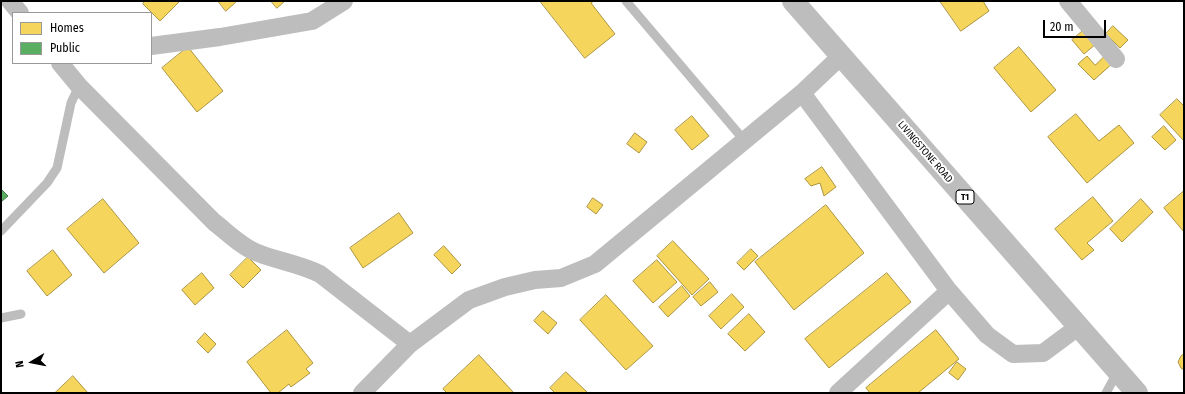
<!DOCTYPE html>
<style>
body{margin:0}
#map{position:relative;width:1185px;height:394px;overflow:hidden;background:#fff;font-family:"Fira Sans Condensed",sans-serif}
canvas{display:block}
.frame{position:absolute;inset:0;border:2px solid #000;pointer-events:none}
.legend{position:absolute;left:12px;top:12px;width:140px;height:52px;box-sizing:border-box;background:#fff;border:1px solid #999;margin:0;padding:5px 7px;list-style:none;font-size:12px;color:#000}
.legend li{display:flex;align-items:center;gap:8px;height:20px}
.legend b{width:20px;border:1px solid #999}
.north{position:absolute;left:12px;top:342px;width:40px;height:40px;-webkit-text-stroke:3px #fff;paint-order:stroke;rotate:260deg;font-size:11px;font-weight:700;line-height:16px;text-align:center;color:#000}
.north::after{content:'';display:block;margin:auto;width:14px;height:18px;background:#000;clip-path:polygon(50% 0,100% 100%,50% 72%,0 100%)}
.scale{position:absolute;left:1043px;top:20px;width:63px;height:18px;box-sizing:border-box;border:2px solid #000;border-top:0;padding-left:5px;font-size:12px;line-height:14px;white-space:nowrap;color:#000;-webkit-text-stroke:3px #fff;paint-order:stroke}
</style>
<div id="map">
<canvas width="1185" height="394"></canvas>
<div class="frame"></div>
<ul class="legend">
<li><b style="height:11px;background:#f6d55c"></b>Homes</li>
<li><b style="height:11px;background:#5aae61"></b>Public</li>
</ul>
<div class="north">N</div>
<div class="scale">20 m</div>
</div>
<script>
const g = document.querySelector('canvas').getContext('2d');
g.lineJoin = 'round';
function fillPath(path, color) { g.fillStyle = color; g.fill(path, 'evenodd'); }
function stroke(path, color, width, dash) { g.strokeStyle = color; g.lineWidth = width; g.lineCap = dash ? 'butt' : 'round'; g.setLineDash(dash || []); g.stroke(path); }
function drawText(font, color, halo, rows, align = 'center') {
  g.font = font + ' "Fira Sans Condensed",sans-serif'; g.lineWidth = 4; g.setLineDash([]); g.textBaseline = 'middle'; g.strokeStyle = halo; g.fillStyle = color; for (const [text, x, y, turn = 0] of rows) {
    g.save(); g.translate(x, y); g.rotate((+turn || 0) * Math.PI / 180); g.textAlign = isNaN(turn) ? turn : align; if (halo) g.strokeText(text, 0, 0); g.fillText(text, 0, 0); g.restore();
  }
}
const homes = new Path2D(`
 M145,1H180L160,21L143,4Z
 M218,1H237L226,11Z
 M271,1H285L277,8Z
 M540,1H594L591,3L615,34L585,58Z
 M940,1H983L989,11L961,31Z
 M1113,26L1128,40L1120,48L1106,34Z
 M1084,30L1096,44L1084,54L1072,40Z
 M188,47L223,91L197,112L162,68Z
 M1019,47L1056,90L1031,112L994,68Z
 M1106,55L1113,63L1094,80L1078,64L1087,56L1095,65Z
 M1177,99L1184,106V141L1160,115Z
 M1076,114L1099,141L1119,125L1134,143L1087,183L1048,137Z
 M692,116L709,136L692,150L675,130Z
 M1164,126L1176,140L1165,150L1152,137Z
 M635,133L647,142L639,153L627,144Z
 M822,167L836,187L824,196L820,183L811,186L805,179Z
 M1184,191V232L1164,208Z
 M1093,197L1113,221L1087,243L1094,250L1082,260L1055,229Z
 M593,198L603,205L596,214L587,207Z
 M103,199L139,243L104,273L67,229Z
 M1141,199L1153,212L1122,242L1110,229Z
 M826,205L864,253L794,310L755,262Z
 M399,213L413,233L363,268L350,248Z
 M673,241L709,279L692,295L657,256Z
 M444,246L461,265L452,274L434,255Z
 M751,249L758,256L744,270L737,263Z
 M53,250L72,275L47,296L27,271Z
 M248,257L261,270L243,288L230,275Z
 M657,260L677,282L653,303L633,281Z
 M202,273L214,288L195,305L182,290Z
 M887,273L911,302L829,368L805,339Z
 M710,282L718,292L701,306L693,297Z
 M682,286L690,296L668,317L659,307Z
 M732,294L744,307L721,329L709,316Z
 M606,295L653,346L626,370L580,320Z
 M543,311L557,323L548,334L534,321Z
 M749,314L765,332L745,351L728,334Z
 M287,330L313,363L306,369L310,373L291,387L289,384L278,393H271L247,362Z
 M936,330L959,359L918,393H870L866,388Z
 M205,333L216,344L208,353L197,342Z
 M1184,354V370L1181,368L1178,362L1181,356Z
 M479,355L514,393H447L443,389Z
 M957,362L966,369L958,380L949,373Z
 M566,372L588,393H555L550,388Z
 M73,376L88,393H55Z`);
fillPath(homes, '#f6d55c');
stroke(homes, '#ac9540', 1);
const public = new Path2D(`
 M1,189L8,196L1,202Z`);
fillPath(public, '#5aae61');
stroke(public, '#3f7a44', 1);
stroke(new Path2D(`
 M626,1L744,140
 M1,231L47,183L57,168L71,103L79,86
 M1,318L21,314
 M1106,393L1117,373`), '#bdbdbd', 9);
stroke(new Path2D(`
 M10,1L20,13
 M1068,1L1116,59
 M151,46L220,37L312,21L344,1
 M60,63L79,86L214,222C227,232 243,248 258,253C278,261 300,264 320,274L410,344
 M802,93L949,291L987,335L1013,354L1043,353L1078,327
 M362,393L410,344L469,300L505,287L535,280L561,278L595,264L802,93L841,56
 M838,393L949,291`), '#bdbdbd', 18);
stroke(new Path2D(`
 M793,1L1137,393`), '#bdbdbd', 22);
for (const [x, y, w] of [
 [965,197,18]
]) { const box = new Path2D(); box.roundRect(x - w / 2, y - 7, w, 14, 3); g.fillStyle = '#fff'; g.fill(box); stroke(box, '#000', 1); }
drawText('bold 9px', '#000', null, [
 ["T1",965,197]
]);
drawText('10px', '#000', '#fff', [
 ["LIVINGSTONE ROAD",925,152,49]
]);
</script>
